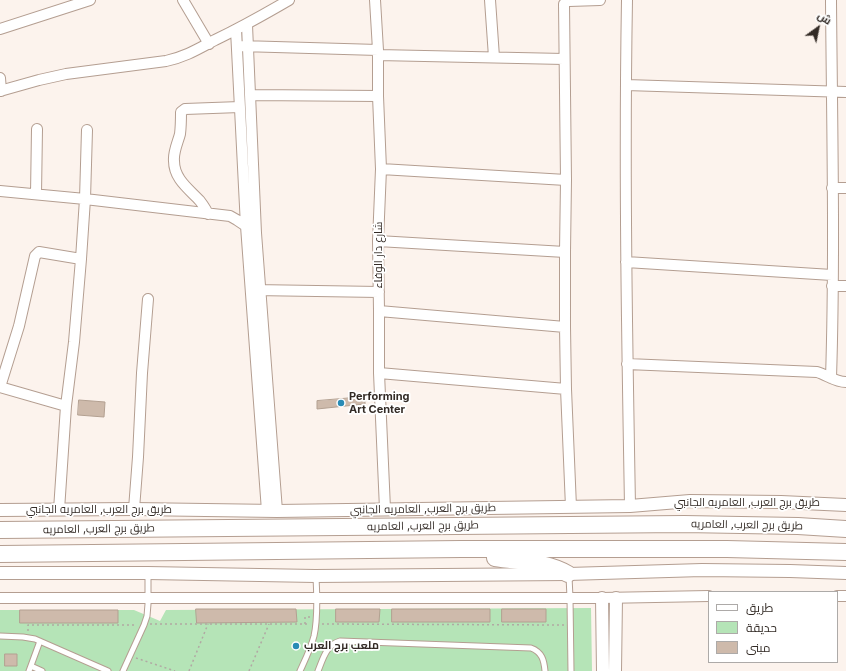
<!DOCTYPE html>
<meta charset="utf-8">
<style>
body{margin:0}
#map{position:relative;width:846px;height:671px;overflow:hidden;background:#fcf3ed;font-family:Inter,Cairo,sans-serif}
canvas{display:block}
.legend{position:absolute;left:708px;top:591px;width:130px;height:72px;box-sizing:border-box;background:#fff;border:1px solid #adaaa8;margin:0;padding:5px 7px;list-style:none;font-size:12px;color:#332b26}
.legend li{display:flex;align-items:center;gap:8px;height:20px}
.legend b{width:20px;border:1px solid #adaaa8}
.north{position:absolute;left:798px;top:8px;width:40px;height:40px;-webkit-text-stroke:3px #fff;paint-order:stroke;rotate:33deg;font-size:11px;font-weight:700;line-height:16px;text-align:center;color:#332b26}
.north::after{content:'';display:block;margin:auto;width:14px;height:18px;background:#332b26;clip-path:polygon(50% 0,100% 100%,50% 72%,0 100%)}
</style>
<div id="map">
<canvas width="846" height="671"></canvas>
<ul class="legend">
<li><b style="height:5px;background:#fff"></b>طريق</li>
<li><b style="height:11px;background:#b5e4b7"></b>حديقة</li>
<li><b style="height:11px;background:#cebaab"></b>مبنى</li>
</ul>
<div class="north">ش</div>
</div>
<script>
const g = document.querySelector('canvas').getContext('2d');
g.lineJoin = 'round';
function fillPath(path, color) { g.fillStyle = color; g.fill(path, 'evenodd'); }
function stroke(path, color, width, dash) { g.strokeStyle = color; g.lineWidth = width; g.lineCap = dash ? 'butt' : 'round'; g.setLineDash(dash || []); g.stroke(path); }
function drawText(font, color, halo, rows, align = 'center') {
  g.font = font + ' Inter,Cairo,sans-serif'; g.lineWidth = 3.5; g.setLineDash([]); g.textBaseline = 'middle'; g.strokeStyle = halo; g.fillStyle = color; for (const [text, x, y, turn = 0] of rows) {
    g.save(); g.translate(x, y); g.rotate((+turn || 0) * Math.PI / 180); g.textAlign = isNaN(turn) ? turn : align; if (halo) g.strokeText(text, 0, 0); g.fillText(text, 0, 0); g.restore();
  }
}
fillPath(new Path2D(`
 M591,608L592,671H0V610H134L160,621L166,610Z`), '#b5e4b7');
const building = new Path2D(`
 M365,397V404L317,409V401Z
 M79,400L105,402L104,417L78,415Z
 M196,609H296L297,622L197,623Z
 M336,609H380L379,622H336Z
 M392,609H490V622H392Z
 M502,609H546V622H502Z
 M20,610H118V623H20Z
 M5,654H17V666H5Z`);
fillPath(building, '#cebaab');
stroke(building, '#b3a091', 1);
const service = new Path2D(`
 M569,576L570,598L571,671
 M0,636L23,637L35,639L108,671
 M31,666L42,671
 M29,671L40,641
 M123,671L144,625L147,616L148,604V573
 M300,671C305,660 311,648 314,636C318,618 317,595 316,577
 M318,671C323,659 326,645 340,641L531,648C542,652 544,660 545,671`);
const minor = new Path2D(`
 M183,0L209,44
 M375,0L378,50V96L381,169L378,241L379,311V373L385,509
 M490,0L494,57
 M627,0C624,169 627,337 630,506
 M247,25L256,233L277,511
 M0,29L90,0
 M236,30L246,226L267,511
 M241,46L378,50
 M378,55L564,59
 M0,78L1,91
 M626,85L846,92
 M0,91L39,80L66,74L166,61C185,57 198,49 215,40C240,28 265,14 289,0
 M250,95L378,96
 M381,169L566,180
 M832,188H846
 M0,191L85,199L230,216L237,220L249,228
 M36,194L37,129
 M208,214C206,209 203,205 200,201C189,189 174,179 174,161C173,152 178,142 180,134C181,126 181,120 181,112L185,109L240,107
 M378,241L565,252
 M626,262L832,275
 M832,286H846
 M254,290L379,292
 M379,311L565,327
 M627,364L817,372C827,375 835,382 846,382
 M379,373L566,389
 M831,378C835,252 832,126 831,0
 M0,387L19,326L35,256L39,252L81,259
 M0,387L66,406
 M571,507L566,389L565,327V252L566,180L564,4L567,1H569L600,0
 M134,509L138,457L142,373L148,299
 M59,510L66,406L74,342L81,259L85,199L87,130
 M837,596H846
 M0,598H602L709,596`);
const tertiary = new Path2D(`
 M0,510L134,509L277,511L630,506L690,501L781,502L846,505
 M0,573H148L315,576L568,574L702,570L790,571L846,573
 M602,598L603,671
 M615,671L616,598`);
const trunk = new Path2D(`
 M0,530L684,524L798,526L846,529
 M0,554L461,549H727L846,552
 M495,558C520,562 546,561 568,574`);
stroke(service, '#b49e91', 7);
stroke(minor, '#b49e91', 12);
stroke(tertiary, '#b49e91', 14);
stroke(trunk, '#b49e91', 18);
stroke(new Path2D(`
 M150,624H310
 M305,624V617H310
 M322,624L564,625
 M28,631V625H136
 M136,658L175,671
 M189,671L208,624
 M249,671L269,624`), '#b1a8a3', 1.5, [2, 3]);
stroke(service, '#fff', 5);
stroke(minor, '#fff', 10);
stroke(tertiary, '#fff', 12);
stroke(trunk, '#fff', 16);
for (const [x, y, r, color] of [
 [341,403,4,"#288bb5"],
 [296,646,4,"#288bb5"]
]) { const dot = new Path2D(); dot.arc(x, y, r, 0, 2 * Math.PI); g.fillStyle = color; g.fill(dot); stroke(dot, '#fff', 1.5); }
drawText('11px', '#332b26', '#fff', [
 ["شارع دار الوفاء",379,255,-90],
 ["طريق برج العرب, العامريه الجانبي",747,503],
 ["طريق برج العرب, العامريه الجانبي",423,509,-1],
 ["طريق برج العرب, العامريه الجانبي",99,510],
 ["طريق برج العرب, العامريه",747,525,1],
 ["طريق برج العرب, العامريه",423,526,-1],
 ["طريق برج العرب, العامريه",99,529,-1]
]);
drawText('bold 11px', '#332b26', '#fff', [
 ["Performing",349,397],
 ["Art Center",349,410],
 ["ملعب برج العرب",304,646]
], 'left');
</script>
